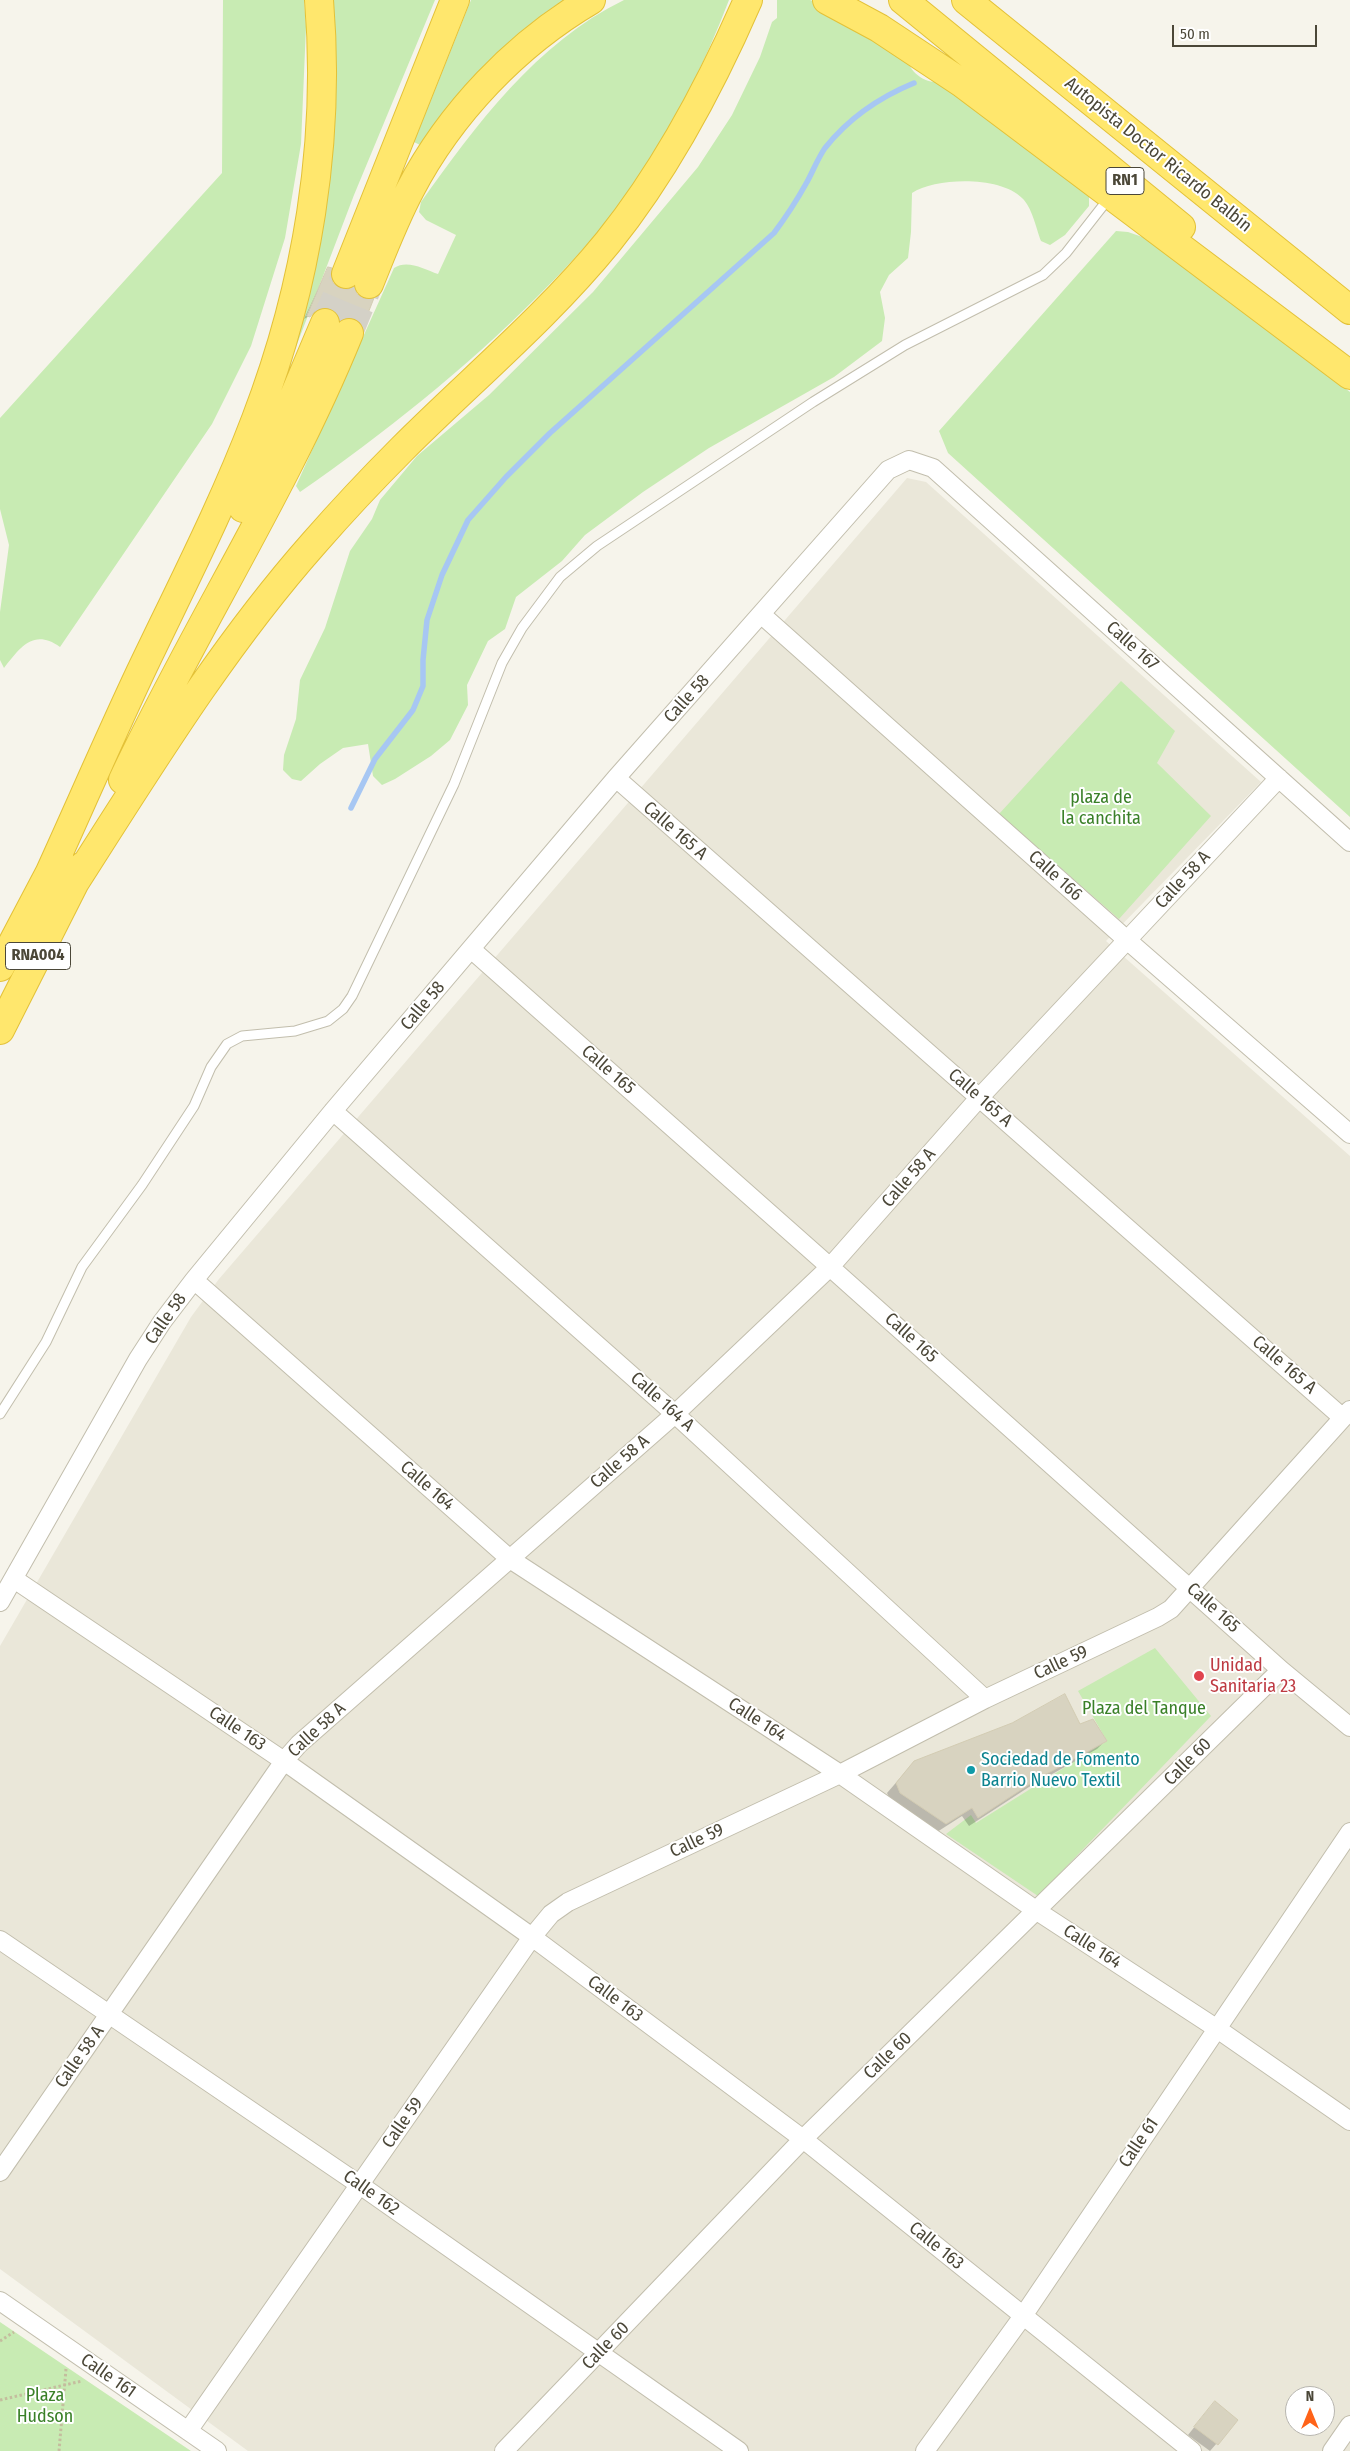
<!DOCTYPE html>
<meta charset="utf-8">
<style>
body{margin:0}
#map{position:relative;width:1350px;height:2451px;overflow:hidden;background:#f6f4eb;font-family:"Fira Sans Condensed",sans-serif}
canvas{display:block}
.north{position:absolute;left:1285px;top:2386px;width:50px;height:50px;box-sizing:border-box;background:#fff;border:1px solid #b7b5af;border-radius:50%;rotate:0deg;font-size:14px;font-weight:700;line-height:20px;text-align:center;color:#4b4738}
.north::after{content:'';display:block;margin:auto;width:18px;height:22px;background:#ff6319;clip-path:polygon(50% 0,100% 100%,50% 72%,0 100%)}
.scale{position:absolute;left:1172px;top:25px;width:145px;height:22px;box-sizing:border-box;border:2px solid #4b4738;border-top:0;padding-left:6px;font-size:15px;line-height:18px;white-space:nowrap;color:#4b4738;-webkit-text-stroke:4px #fff;paint-order:stroke}
</style>
<div id="map">
<canvas width="1350" height="2451"></canvas>
<div class="north">N</div>
<div class="scale">50 m</div>
</div>
<script>
const g = document.querySelector('canvas').getContext('2d');
g.lineJoin = 'round';
function fillPath(path, color) { g.fillStyle = color; g.fill(path, 'evenodd'); }
function stroke(path, color, width, dash) { g.strokeStyle = color; g.lineWidth = width; g.lineCap = dash ? 'butt' : 'round'; g.setLineDash(dash || []); g.stroke(path); }
function drawText(font, color, halo, rows, align = 'center') {
  g.font = font + ' "Fira Sans Condensed",sans-serif'; g.lineWidth = 4; g.setLineDash([]); g.textBaseline = 'middle'; g.strokeStyle = halo; g.fillStyle = color; for (const [text, x, y, turn = 0] of rows) {
    g.save(); g.translate(x, y); g.rotate((+turn || 0) * Math.PI / 180); g.textAlign = isNaN(turn) ? turn : align; if (halo) g.strokeText(text, 0, 0); g.fillText(text, 0, 0); g.restore();
  }
}
fillPath(new Path2D(`
 M907,478L926,482L1261,782L1106,941L1350,1156V2451H248L0,2269V1646L191,1317L219,1279ZM1295,2396H1325V2426H1295Z`), '#eae7d9');
fillPath(new Path2D(`
 M223,0H304L306,27L301,144L285,238L251,346L212,424L60,647C33,628 20,648 4,668L0,660V612L9,545L0,509V418L222,173Z
 M332,0H435L354,195L270,415L335,103L336,65Z
 M471,0H564C502,40 463,86 420,145L414,142Z
 M624,0H729C705,63 674,125 636,181C609,223 574,260 538,296C465,369 385,433 300,492L296,486L394,268C407,259 424,269 438,274L456,235L426,220L419,212L421,202C476,125 536,43 624,0Z
 M777,0H810L818,3L905,53C908,69 920,82 937,82L1089,192V206L1065,235L1050,245L1041,241C1036,228 1032,207 1022,198C1001,176 936,177 912,193L911,232L908,258L889,275L880,292L885,318L882,341L834,377L709,448L643,492L585,535L562,561L516,597L505,629L488,641L467,685L468,705L450,740L431,756L395,779L382,785L373,776L368,744L343,748L320,764L301,781L292,779L283,770L284,755L296,719L300,680L325,628L350,551L372,519L380,500L417,456L489,395L593,292L698,167L732,115L760,57L772,22L777,18Z
 M1116,231L1128,232L1154,241L1350,392V817L948,453L939,431Z
 M1121,681L1175,731L1157,763L1211,816L1119,919L999,814Z
 M1155,1648L1211,1716L1038,1896L946,1834L971,1815L976,1823L1107,1741L1078,1691Z
 M0,2322L191,2451H0Z`), '#c8ebb3');
fillPath(new Path2D(`
 M328,268L332,284L339,289L356,295L362,300L372,299L358,329L351,322L343,320L337,323L327,311H318L304,319Z
 M1080,1725L1106,1740L1097,1749L1029,1787L969,1826L962,1816L937,1832L891,1802L887,1793L914,1762Z
 M1208,2410L1237,2420L1210,2451L1188,2435Z`), '#0003');
stroke(new Path2D(`
 M351,808L375,759L413,710L423,686V660L427,620L442,575L468,520L506,477L550,433L774,233C786,217 797,200 807,182C813,171 818,158 825,148C848,119 880,97 914,83`), '#a7c7f3', 5.5);
const building = new Path2D(`
 M328,267L332,268L331,276L333,283L340,288L348,289L354,287L357,294L363,298H374L363,326L355,319L348,317L340,320L337,313L331,308H323L315,311L310,317L307,316Z
 M1065,1694L1080,1724L1093,1719L1107,1741L1039,1778L978,1818L972,1808L946,1824L900,1793L896,1783L914,1761L1012,1723Z
 M1215,2401L1238,2420L1218,2445L1194,2427Z`);
fillPath(building, '#d8d3c0');
stroke(building, '#d3ccb3', 1);
stroke(new Path2D(`
 M325,323L346,274
 M349,333L369,284`), '#d4d1c7', 28, [28, 14]);
const service = new Path2D(`
 M0,1414L46,1342L82,1267L142,1185L194,1106L211,1067L227,1044L242,1036L295,1031L328,1021L343,1009L352,996L454,784L502,663L522,628L560,577L597,546L813,402L905,345L1043,275L1066,253L1109,198`);
const minor = new Path2D(`
 M762,615L1127,940L1350,1134
 M616,778L1343,1418
 M471,949L830,1267L1281,1670L1350,1727
 M333,1111L675,1414L985,1699
 M194,1280L510,1559L840,1774L1037,1911L1216,2028L1350,2121
 M14,1579L284,1761L532,1937L803,2139L1192,2451
 M0,1602L138,1359L162,1322L194,1280L333,1111L616,778L888,470L909,460L933,468L1350,842
 M0,1940L360,2185L739,2451
 M0,2172L284,1761L299,1744L675,1414L830,1267L979,1098L1279,778
 M0,2301L217,2451
 M188,2431L532,1937L551,1914L568,1902L840,1774L985,1699L1158,1617L1171,1609L1350,1410
 M504,2451L803,2139L1281,1670
 M925,2451L1023,2316L1350,1832
 M1332,2451L1350,2425`);
const motorway = new Path2D(`
 M827,0L879,28L962,83L1350,375
 M903,0L1181,227
 M966,0L1350,310
 M346,274L455,0
 M369,284C382,252 394,220 410,190C450,113 516,44 591,0
 M243,508L264,467L325,323
 M123,780C194,629 286,488 349,333
 M50,872C80,806 109,739 140,673C180,589 223,506 256,419C307,286 331,142 319,0
 M75,882C150,765 222,647 314,543C342,511 372,479 402,449C471,380 546,318 608,242C666,170 711,85 748,0
 M0,967L59,855
 M0,1030L83,866`);
stroke(service, '#c2bead', 11);
stroke(minor, '#c2bead', 20);
stroke(motorway, '#e3c138', 30);
stroke(new Path2D(`
 M0,2341L14,2332
 M0,2400L82,2381
 M59,2451L66,2369`), '#c4bd9e', 3, [2.5, 2.5]);
stroke(service, '#fff', 9);
stroke(minor, '#fff', 18);
stroke(motorway, '#ffe76d', 28);
for (const [x, y, r, color] of [
 [1199,1676,6,"#e0444e"],
 [971,1770,5,"#0f9aa8"]
]) { const dot = new Path2D(); dot.arc(x, y, r, 0, 2 * Math.PI); g.fillStyle = color; g.fill(dot); stroke(dot, '#fff', 2); }
for (const [x, y, w] of [
 [1125,181,38],
 [38,956,65]
]) { const box = new Path2D(); box.roundRect(x - w / 2, y - 13.5, w, 27, 4); g.fillStyle = '#fff'; g.fill(box); stroke(box, '#4b4738', 1); }
drawText('bold 16px', '#4b4738', null, [
 ["RN1",1125,181],
 ["RNA004",38,956]
]);
drawText('18px', '#4b4738', '#fff', [
 ["Autopista Doctor Ricardo Balbín",1158,155,39],
 ["Calle 167",1132,646,42],
 ["Calle 58",687,699,-48],
 ["Calle 165 A",675,831,41],
 ["Calle 166",1055,876,42],
 ["Calle 58 A",1183,880,-47],
 ["Calle 58",423,1006,-50],
 ["Calle 165",608,1070,41],
 ["Calle 165 A",980,1098,41],
 ["Calle 58 A",909,1178,-49],
 ["Calle 58",166,1319,-55],
 ["Calle 165",911,1338,42],
 ["Calle 165 A",1284,1365,41],
 ["Calle 164 A",662,1402,42],
 ["Calle 58 A",620,1462,-41],
 ["Calle 164",427,1486,41],
 ["Calle 165",1213,1608,42],
 ["Calle 59",1061,1663,-25],
 ["Calle 164",757,1720,33],
 ["Calle 163",237,1729,34],
 ["Calle 58 A",317,1730,-43],
 ["Calle 60",1188,1762,-45],
 ["Calle 59",697,1841,-25],
 ["Calle 164",1092,1947,33],
 ["Calle 163",615,1999,37],
 ["Calle 60",888,2056,-44],
 ["Calle 58 A",80,2057,-55],
 ["Calle 59",403,2123,-55],
 ["Calle 61",1139,2143,-56],
 ["Calle 162",371,2193,35],
 ["Calle 163",936,2246,39],
 ["Calle 60",606,2346,-46],
 ["Calle 161",108,2376,35]
]);
drawText('18px', '#3a8028', '#fff', [
 ["plaza de",1101,798],
 ["la canchita",1101,819],
 ["Plaza del Tanque",1144,1709],
 ["Plaza",45,2396],
 ["Hudson",45,2417]
]);
drawText('18px', '#be3a42', '#fff', [
 ["Unidad",1210,1666],
 ["Sanitaria 23",1210,1687]
], 'left');
drawText('18px', '#0d838f', '#fff', [
 ["Sociedad de Fomento",981,1760],
 ["Barrio Nuevo Textil",981,1781]
], 'left');
</script>
